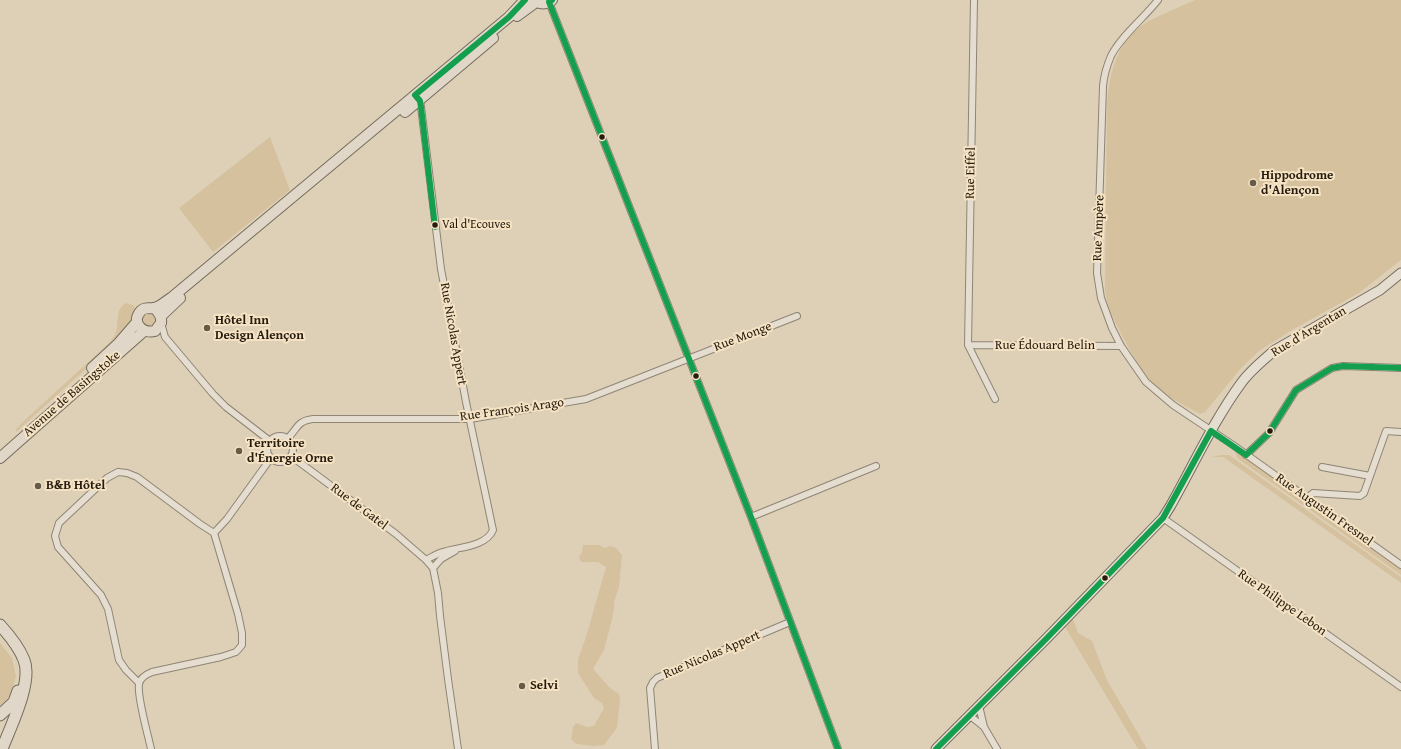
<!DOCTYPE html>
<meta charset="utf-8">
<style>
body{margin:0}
canvas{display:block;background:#ded0b6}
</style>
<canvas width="1401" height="749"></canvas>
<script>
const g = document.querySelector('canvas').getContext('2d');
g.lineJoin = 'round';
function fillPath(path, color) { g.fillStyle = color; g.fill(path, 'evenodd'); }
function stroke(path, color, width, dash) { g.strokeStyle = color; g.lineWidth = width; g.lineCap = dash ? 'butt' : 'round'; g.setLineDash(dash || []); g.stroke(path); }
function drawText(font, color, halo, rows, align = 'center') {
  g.font = font + ' "Gentium Book Plus",serif'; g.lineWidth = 4; g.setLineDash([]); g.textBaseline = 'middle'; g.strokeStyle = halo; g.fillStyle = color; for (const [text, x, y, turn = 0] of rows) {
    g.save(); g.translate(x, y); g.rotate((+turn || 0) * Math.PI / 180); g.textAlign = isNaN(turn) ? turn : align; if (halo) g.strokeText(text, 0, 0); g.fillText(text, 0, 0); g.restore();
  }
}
fillPath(new Path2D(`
 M1195,0H1401V260L1359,293L1292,330L1259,351L1243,366L1205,412L1200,414C1184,405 1168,398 1155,386C1140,371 1119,331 1110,311C1108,305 1106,297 1105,290L1107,105C1109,73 1117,40 1147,22C1162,14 1179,7 1195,0Z
 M270,137L290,190L213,252L179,208Z
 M126,303L133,305L136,309L127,332L16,432V429L26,419L109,343C111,340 115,336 116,332C119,322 115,309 126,303Z
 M143 320a6 6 0 1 1 12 0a6 6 0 1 1-12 0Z
 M1235,451L1401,569V575L1237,458Z
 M1220,455H1229L1401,577V583L1223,457H1212Z
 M583,545H599L605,548L610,546L615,547L622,555L619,587L614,602V610L609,631L604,650L593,669L610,688L619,694L620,699L617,728L604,745L594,746L576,744L571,739L573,727L576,723L587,727L594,726L604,708L602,703L594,698L578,673V659L586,637L606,567L598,562H581L579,557L582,552Z
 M1073,619L1078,633L1092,641L1107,680L1147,749H1138L1065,627Z
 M0,643L12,658L16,676L11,695L0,706Z`), '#d5c19e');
const minor = new Path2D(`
 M974,0L968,345L995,399
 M1158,0C1145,17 1120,37 1111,56C1107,65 1104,76 1103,86L1097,273L1101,298L1112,328L1121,346L1146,382L1173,405L1233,445L1401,565
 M549,2L751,517L838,749
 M417,98L420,101L421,107L441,269L466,402L493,530C486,547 458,547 443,552C438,553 432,557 426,560
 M161,323L165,337L213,394L226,407L270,441
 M968,345L1121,346
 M267 449a13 13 0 1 1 26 0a13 13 0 1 1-26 0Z
 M288,438C298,428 297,421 313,419H470L586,399L797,316
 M1246,455L1269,433L1296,390L1332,368L1343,366L1401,368
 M291,456L396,534L426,560L433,568L438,593L440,616L448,679L458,749
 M1322,467L1370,476
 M1307,498L1313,493L1360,496L1364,493L1386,431L1401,432
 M751,517L876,466
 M1163,518L1401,687
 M433,568L441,559L455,551
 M139,683L126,670L119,660L108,609L101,595L58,547L55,536L59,523L107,478L118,472L127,473L137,477L200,524L214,533L227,519L271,458
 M977,707L980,710L984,727L997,749
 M969,715L984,727
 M151,749C148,734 137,698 139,684C140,678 147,674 152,672L221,657L236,652L242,645V633L238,614L214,533
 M655,749L650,688L653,682L657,678L790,622`);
const secondary = new Path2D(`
 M936,749L1047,638L1163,518L1171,505C1194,464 1214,420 1242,382C1251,370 1263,360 1275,350L1380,290L1401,273`);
const primary = new Path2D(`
 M534,0C540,5 546,4 552,0
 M517,16L536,2
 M405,112L493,38
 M154,308C159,312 162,316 161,323L155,331C143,334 131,323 140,312C144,306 149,309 154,308C160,307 166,301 171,298L509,17L525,0
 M161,316L180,298
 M92,368L118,344L137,322
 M0,458L144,331`);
const trunk = new Path2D(`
 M0,625C10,636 19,647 24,660C33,682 10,728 2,749
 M0,715L14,702L18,691`);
stroke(minor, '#8e8575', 8);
stroke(secondary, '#746c5d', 11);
stroke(primary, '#746c5d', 12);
stroke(trunk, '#746c5d', 13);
stroke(minor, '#e4ddd0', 6);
stroke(secondary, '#e4ddd0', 9);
stroke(primary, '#e0d7c8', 10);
stroke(trunk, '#e0d7c8', 11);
stroke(new Path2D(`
 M552,0L549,2L751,517L838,749
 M435,227L421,107L420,101L415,95L509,17L525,0
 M936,749L1047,638L1163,518L1211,431L1246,455L1269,433L1296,390L1332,368L1343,366L1401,368`), '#149f4f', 6);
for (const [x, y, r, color] of [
 [602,137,3.5,"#251b0e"],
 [1253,183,4,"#665a49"],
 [435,225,3.5,"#251b0e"],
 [207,328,4,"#665a49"],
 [696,376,3.5,"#251b0e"],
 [1270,431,3.5,"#251b0e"],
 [239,451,4,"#665a49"],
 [38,486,4,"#665a49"],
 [1105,578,3.5,"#251b0e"],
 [522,686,4,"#665a49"]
]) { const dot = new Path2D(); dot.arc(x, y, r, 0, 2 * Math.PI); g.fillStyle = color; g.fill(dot); stroke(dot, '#f5e3c4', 1.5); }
drawText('12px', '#251b0e', '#f5e3c4', [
 ["Val d'Ecouves",442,225]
], 'left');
drawText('13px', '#251b0e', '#f5e3c4', [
 ["Rue Eiffel",971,173,-89],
 ["Rue Ampère",1099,228,-88],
 ["Rue d'Argentan",1309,332,-31],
 ["Rue Nicolas Appert",453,334,80],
 ["Rue Monge",743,337,-21],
 ["Rue Édouard Belin",1045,346],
 ["Avenue de Basingstoke",72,394,-41],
 ["Rue François Arago",512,410,-8],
 ["Rue de Gatel",359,507,37],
 ["Rue Augustin Fresnel",1324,510,35],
 ["Rue Philippe Lebon",1282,603,35],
 ["Rue Nicolas Appert",712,655,-23]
]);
drawText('bold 13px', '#251b0e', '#f5e3c4', [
 ["Hippodrome",1261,176],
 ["d'Alençon",1261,191],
 ["Hôtel Inn",215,321],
 ["Design Alençon",215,336],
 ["Territoire",247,444],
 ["d'Énergie Orne",247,459],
 ["B&B Hôtel",46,486],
 ["Selvi",530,686]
], 'left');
</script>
